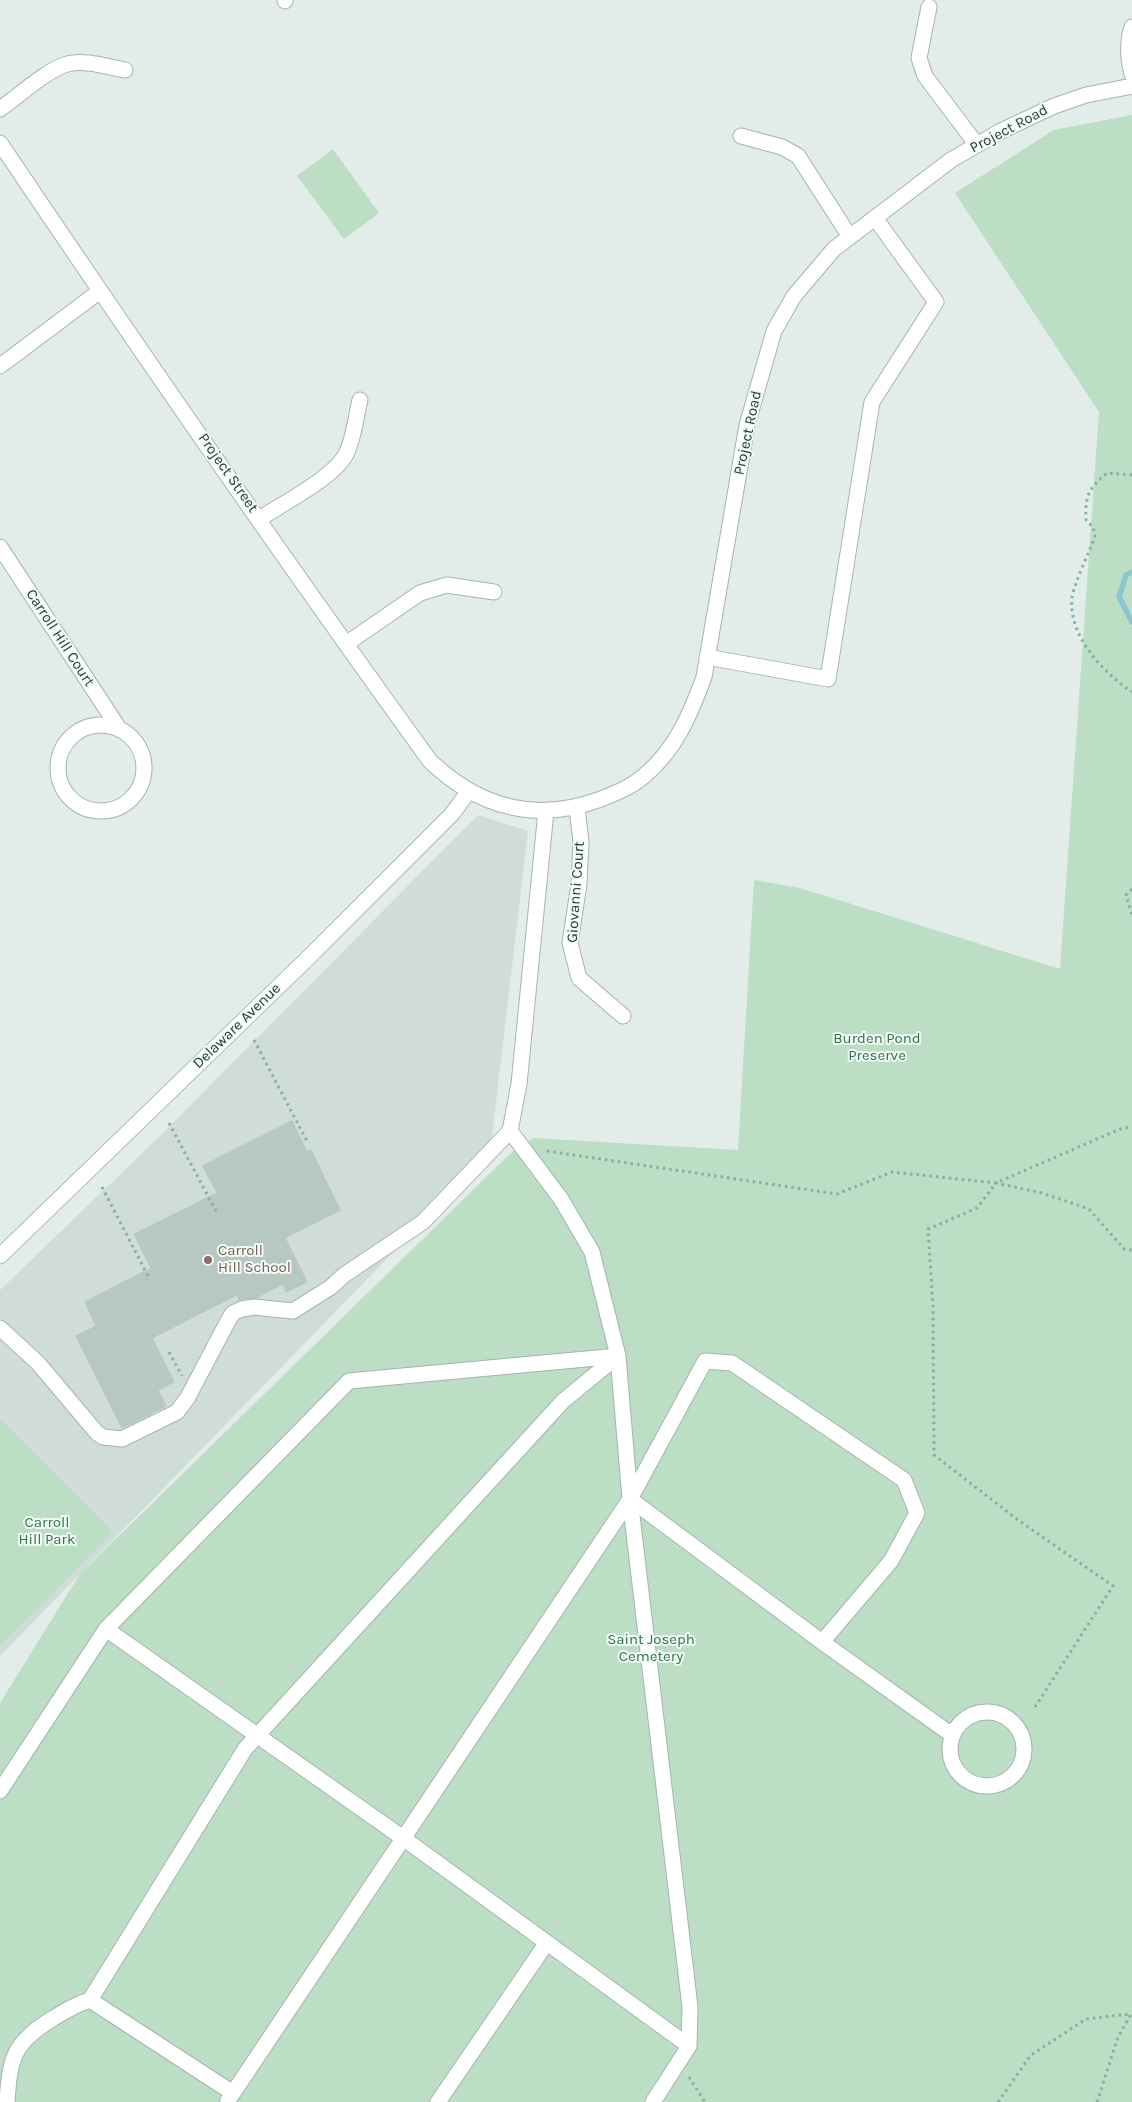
<!DOCTYPE html>
<style>
body{margin:0}
canvas{display:block;background:#e2ece8}
</style>
<canvas width="1132" height="2102"></canvas>
<script>
const g = document.querySelector('canvas').getContext('2d');
g.lineJoin = 'round';
function fillPath(path, color) { g.fillStyle = color; g.fill(path, 'evenodd'); }
function stroke(path, color, width, dash) { g.strokeStyle = color; g.lineWidth = width; g.lineCap = dash ? 'butt' : 'round'; g.setLineDash(dash || []); g.stroke(path); }
function drawText(font, color, halo, rows, align = 'center') {
  g.font = font + ' Karla,sans-serif'; g.lineWidth = 4; g.setLineDash([]); g.textBaseline = 'middle'; g.strokeStyle = halo; g.fillStyle = color; for (const [text, x, y, turn = 0] of rows) {
    g.save(); g.translate(x, y); g.rotate((+turn || 0) * Math.PI / 180); g.textAlign = isNaN(turn) ? turn : align; if (halo) g.strokeText(text, 0, 0); g.fillText(text, 0, 0); g.restore();
  }
}
fillPath(new Path2D(`
 M478,815L528,831L490,1153L0,1656V1290L163,1133Z`), '#d0dcd7');
fillPath(new Path2D(`
 M1132,115V2102H0V1703L80,1574L512,1152L533,1138L738,1150L754,880L800,888L1060,969L1099,412L955,193L1054,130Z
 M333,149L379,213L344,239L297,176Z
 M0,1419L113,1532L0,1646Z`), '#bbdec5');
stroke(new Path2D(`
 M1132,572L1126,575L1119,597L1132,622`), '#8ac6d2', 5.5);
const building = new Path2D(`
 M292,1121L307,1152L311,1150L340,1210L285,1238L307,1282L286,1292L283,1284L256,1298L239,1300L237,1295L152,1338L174,1382L158,1390L166,1406L122,1428L76,1336L96,1326L85,1302L151,1268L134,1234L217,1193L203,1166Z`);
fillPath(building, '#b7c7c1');
stroke(building, '#b4c6bf', 1);
const minor = new Path2D(`
 M285,0V1
 M929,7L919,58L925,76L977,145
 M1132,27C1127,41 1128,60 1132,74
 M0,109C19,96 45,71 67,64C84,59 108,67 125,70
 M741,136L782,147L798,156L850,237
 M0,143C140,351 283,558 430,761C479,808 537,823 601,799C616,793 631,787 644,776C676,749 690,715 704,677L747,425L774,331L794,296L834,249L951,160L1001,131L1054,106L1086,95L1132,86
 M0,366L100,291
 M259,519C282,504 337,476 347,452C354,437 356,416 360,400
 M0,547L120,730
 M346,644L420,593L447,585L494,592
 M707,657L828,679L872,402L936,302L875,218
 M58 768a43 43 0 1 1 86 0a43 43 0 1 1-86 0Z
 M577,807L581,842L579,884L570,943L579,978L623,1016
 M0,1256L308,958L452,814L469,791
 M0,1328L38,1363L97,1433L103,1437L122,1439L177,1412L188,1397L229,1319L233,1313L242,1309L254,1307L293,1311L331,1287L344,1275L423,1222L510,1131L519,1084L546,811
 M630,1499L705,1361L732,1363L904,1480L917,1513L891,1561L822,1642
 M106,1629L403,1838L689,2046L653,2102
 M950 1749a37 37 0 1 1 74 0a37 37 0 1 1-74 0Z
 M0,1791L106,1629L349,1381L618,1356
 M90,2000L245,1749L563,1401L618,1356
 M689,2046L690,2007L630,1499L822,1642L952,1735
 M233,2093L630,1499L618,1356L592,1252L561,1199L510,1131
 M7,2102C10,2058 13,2043 52,2019C65,2011 76,2004 90,2000L233,2093L228,2100
 M438,2102L546,1944`);
stroke(minor, '#a5b4af', 17);
stroke(new Path2D(`
 M1132,475L1107,473C1088,489 1085,496 1086,520L1093,527L1095,536C1090,551 1074,583 1072,598C1068,636 1103,672 1132,692
 M1132,889L1126,895L1132,915
 M254,1040L308,1143
 M169,1123L217,1213
 M547,1151L837,1194L892,1172L996,1183L1120,1129L1132,1127
 M102,1187L148,1276
 M169,1352L182,1376
 M1035,1707L1113,1586L1018,1520L934,1455L933,1305L928,1229L977,1208L996,1183L1042,1193L1089,1209L1125,1250H1132
 M689,2077L705,2102
 M998,2102L1031,2055L1086,2019L1131,2014
 M1097,2102L1118,2037L1131,2014`), '#82b0a2', 3, [2.5, 4]);
stroke(minor, '#fff', 15);
for (const [x, y, r, color] of [
 [208,1260,5,"#8d6e63"]
]) { const dot = new Path2D(); dot.arc(x, y, r, 0, 2 * Math.PI); g.fillStyle = color; g.fill(dot); stroke(dot, '#f3f9f6', 2); }
drawText('15px', '#223e37', '#f3f9f6', [
 ["Project Road",1009,129,-28],
 ["Project Road",748,433,-78],
 ["Project Street",228,473,55],
 ["Carroll Hill Court",60,638,57],
 ["Giovanni Court",576,892,-86],
 ["Delaware Avenue",237,1026,-44]
]);
drawText('15px', '#2c7549', '#f3f9f6', [
 ["Burden Pond",877,1039],
 ["Preserve",877,1056],
 ["Carroll",47,1523],
 ["Hill Park",47,1540],
 ["Saint Joseph",651,1640],
 ["Cemetery",651,1657]
]);
drawText('15px', '#785e54', '#f3f9f6', [
 ["Carroll",218,1251],
 ["Hill School",218,1268]
], 'left');
</script>
